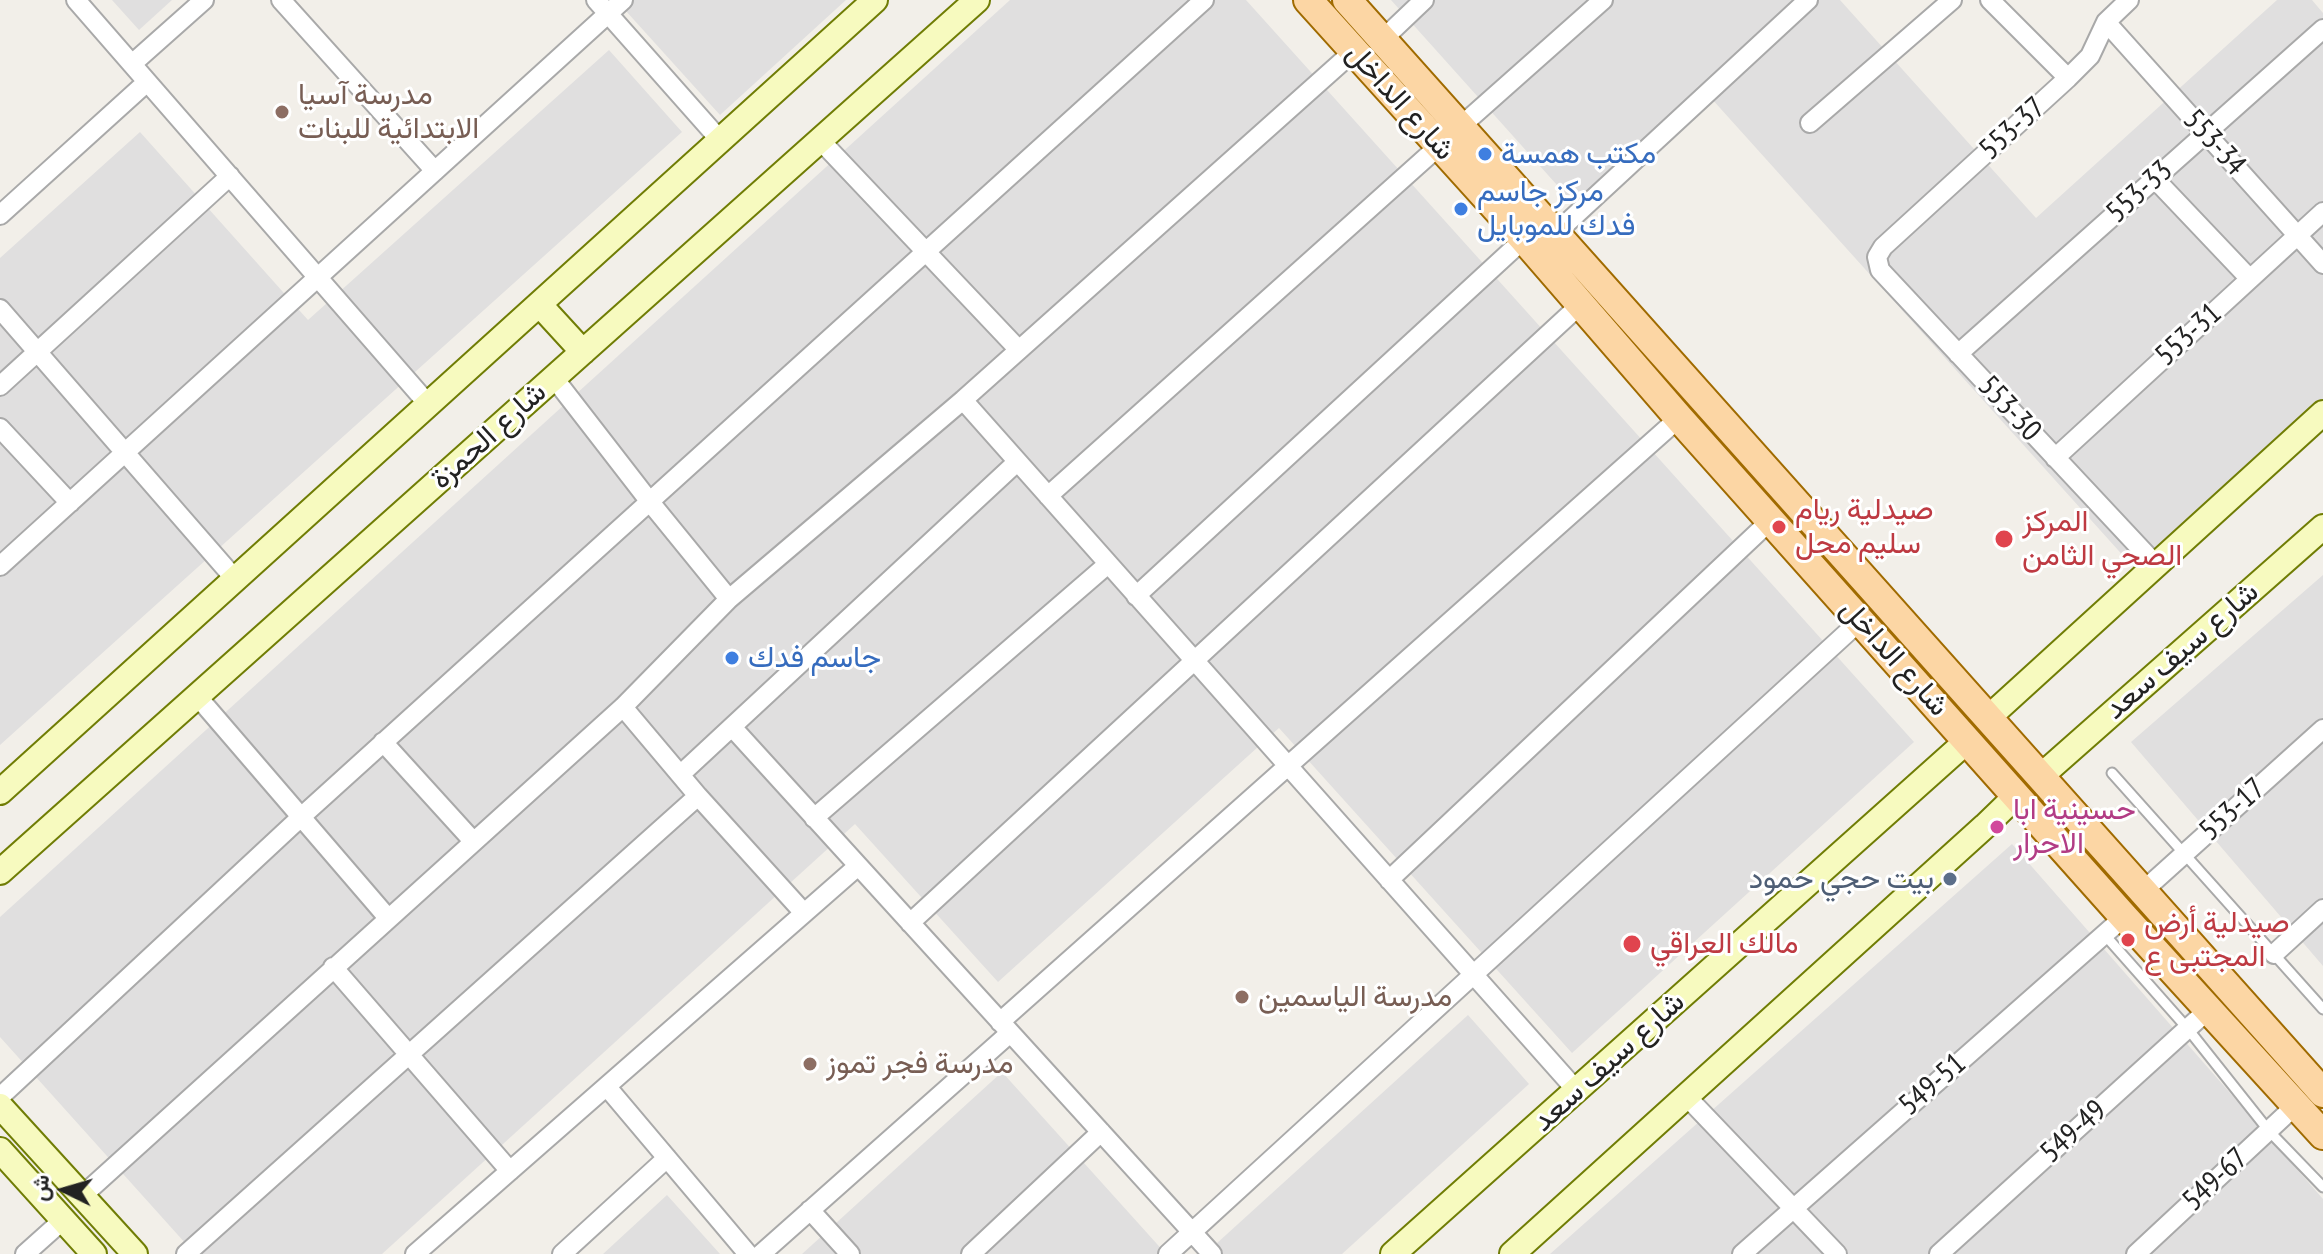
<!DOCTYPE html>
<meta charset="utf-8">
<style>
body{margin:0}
#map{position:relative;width:2323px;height:1254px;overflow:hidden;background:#f2efe9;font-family:"PT Sans Narrow",Vazirmatn,sans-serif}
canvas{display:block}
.north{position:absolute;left:24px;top:1150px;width:80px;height:80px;-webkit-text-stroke:6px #fff;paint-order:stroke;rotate:275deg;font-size:22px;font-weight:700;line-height:32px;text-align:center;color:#222}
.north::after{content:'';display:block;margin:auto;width:28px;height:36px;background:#222;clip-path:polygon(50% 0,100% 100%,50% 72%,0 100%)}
</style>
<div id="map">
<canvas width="2323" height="1254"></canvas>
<div class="north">ش</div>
</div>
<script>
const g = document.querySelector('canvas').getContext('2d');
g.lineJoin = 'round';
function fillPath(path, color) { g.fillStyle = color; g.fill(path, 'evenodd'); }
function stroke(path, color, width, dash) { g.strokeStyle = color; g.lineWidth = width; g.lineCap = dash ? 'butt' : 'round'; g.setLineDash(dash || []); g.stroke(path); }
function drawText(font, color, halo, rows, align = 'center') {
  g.font = font + ' "PT Sans Narrow",Vazirmatn,sans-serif'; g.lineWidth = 6; g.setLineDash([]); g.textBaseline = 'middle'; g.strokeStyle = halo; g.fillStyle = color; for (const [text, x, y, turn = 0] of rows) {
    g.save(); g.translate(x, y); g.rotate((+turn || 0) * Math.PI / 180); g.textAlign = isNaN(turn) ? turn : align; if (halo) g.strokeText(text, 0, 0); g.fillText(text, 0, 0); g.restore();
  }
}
fillPath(new Path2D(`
 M112,0H172L139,30Z
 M616,0H846L720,115Z
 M1010,0H1246L1914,742L1572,1053L1279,728L998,982L855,824L382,1254H195L0,1037V917Z
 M1391,0H1840L2036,218L2277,0H2312L2323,13V418L2145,580L1702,88L1574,204Z
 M609,50L682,132L0,745V258L140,132L308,320Z
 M2323,575V966L2131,742Z
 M2012,844L2323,1199V1254H1550Z
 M1468,1015L1529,1084L1342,1254H1205Z
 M1002,1072L1166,1254H802Z
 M667,1195L720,1254H603Z`), '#e0dfdf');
const lane = new Path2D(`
 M2112,773L2323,1009
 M2104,934L2188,1029L2269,1131L2323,1187`);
const street = new Path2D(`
 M76,0L428,404
 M281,0L435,171
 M596,0L720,140
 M1990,0L2068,78
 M2129,0L2106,22L2090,56L2068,78L1883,247L1877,257L1880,270L2156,565
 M2106,22L2323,264
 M1383,39L1424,0
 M132,64L204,0
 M1810,123L1952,0
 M1461,126L1603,0
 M820,140L1019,350
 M2155,179L2250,279
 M0,215L147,82
 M1556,233L1808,0
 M0,309L235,579
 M1958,354L2323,29
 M554,378L650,502L729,599
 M0,386L230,176
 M963,400L1577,1091
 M0,428L70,503
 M2055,458L2323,212
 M1048,496L1439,146
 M0,566L623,0
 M1136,596L1524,239
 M197,696L388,918
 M623,707L698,796L804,913
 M732,727L1212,1254
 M383,742L473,841
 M681,774L1017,462
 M814,818L1108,564
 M1389,880L1771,520
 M2143,891L2323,729
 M910,923L1581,304
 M2274,954L2323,909
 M333,967L510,1171
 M1000,1022L1679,418
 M607,1087L748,1254
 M0,1097L301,817L1204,0
 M1687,1097L1837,1254
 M82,1196L623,707L729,599L963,400L1354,51
 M810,1210L850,1254
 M25,1254L63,1220
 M186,1254L698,796
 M415,1254L858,866
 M562,1254L667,1158
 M761,1254L1010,1033
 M971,1254L1101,1132
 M1168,1254L1861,620
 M1742,1254L2124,917
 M1939,1254L2208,1010
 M2136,1254L2295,1106`);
const secondary = new Path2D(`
 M539,304L583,352
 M1988,718L2323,413
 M2041,776L2323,527
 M0,792L875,0
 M0,872L977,0
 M0,1106L135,1254
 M0,1150L94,1254
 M1393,1254L1967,741
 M1512,1254L1985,826L2016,796`);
const primary = new Path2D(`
 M1308,0L1524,239L1679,418L2124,917L2323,1135
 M1347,0L2323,1093`);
stroke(lane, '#a9a9a9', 13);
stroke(street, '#a9a9a9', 22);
stroke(secondary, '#707d05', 28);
stroke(primary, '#a06b00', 32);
stroke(lane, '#fff', 9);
stroke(street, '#fff', 18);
stroke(secondary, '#f7fabf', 24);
stroke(primary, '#fcd6a4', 28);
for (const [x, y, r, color] of [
 [282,112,8,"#8d6e63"],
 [1485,154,8,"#3f7fe0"],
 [1461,209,8,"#3f7fe0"],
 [1779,527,8,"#e0444e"],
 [2004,539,10,"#e0444e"],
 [732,658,8,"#3f7fe0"],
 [1997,827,8,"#d1479c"],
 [1950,879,8,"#5c6f8a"],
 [2128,940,8,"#e0444e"],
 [1632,944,10,"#e0444e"],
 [1242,997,8,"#8d6e63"],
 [810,1064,8,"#8d6e63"]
]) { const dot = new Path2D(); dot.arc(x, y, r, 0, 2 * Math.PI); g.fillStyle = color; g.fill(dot); stroke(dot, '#fff', 3); }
drawText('30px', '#785e54', '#fff', [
 ["مدرسة آسيا",298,95],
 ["الابتدائية للبنات",298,129],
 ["مدرسة الياسمين",1258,997],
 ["مدرسة فجر تموز",826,1064]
], 'left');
drawText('30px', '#222', '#fff', [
 ["شارع الداخل",1400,102,48],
 ["553-37",2013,129,-42],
 ["553-34",2214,143,48],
 ["553-33",2140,192,-42],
 ["553-31",2189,335,-42],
 ["553-30",2009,409,47],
 ["شارع الحمزة",489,436,-42],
 ["شارع سيف سعد",2182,651,-41],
 ["شارع الداخل",1894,658,48],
 ["553-17",2233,810,-42],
 ["شارع سيف سعد",1609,1062,-42],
 ["549-51",1933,1085,-41],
 ["549-49",2074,1132,-42],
 ["549-67",2216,1180,-43]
]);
drawText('30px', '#366cbe', '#fff', [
 ["مكتب همسة",1501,154],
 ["مركز جاسم",1477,192],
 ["فدك للموبايل",1477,226],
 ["جاسم فدك",748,658]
], 'left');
drawText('30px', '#be3a42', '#fff', [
 ["صيدلية ريام",1795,510],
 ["سليم محل",1795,544],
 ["المركز",2022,522],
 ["الصحي الثامن",2022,556],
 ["صيدلية أرض",2144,923],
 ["المجتبى ع",2144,957],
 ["مالك العراقي",1650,944]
], 'left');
drawText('30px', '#b23c85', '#fff', [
 ["حسينية ابا",2013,810],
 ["الاحرار",2013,844]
], 'left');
drawText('30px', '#4e5e75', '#fff', [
 ["بيت حجي حمود",1934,879]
], 'right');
</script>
